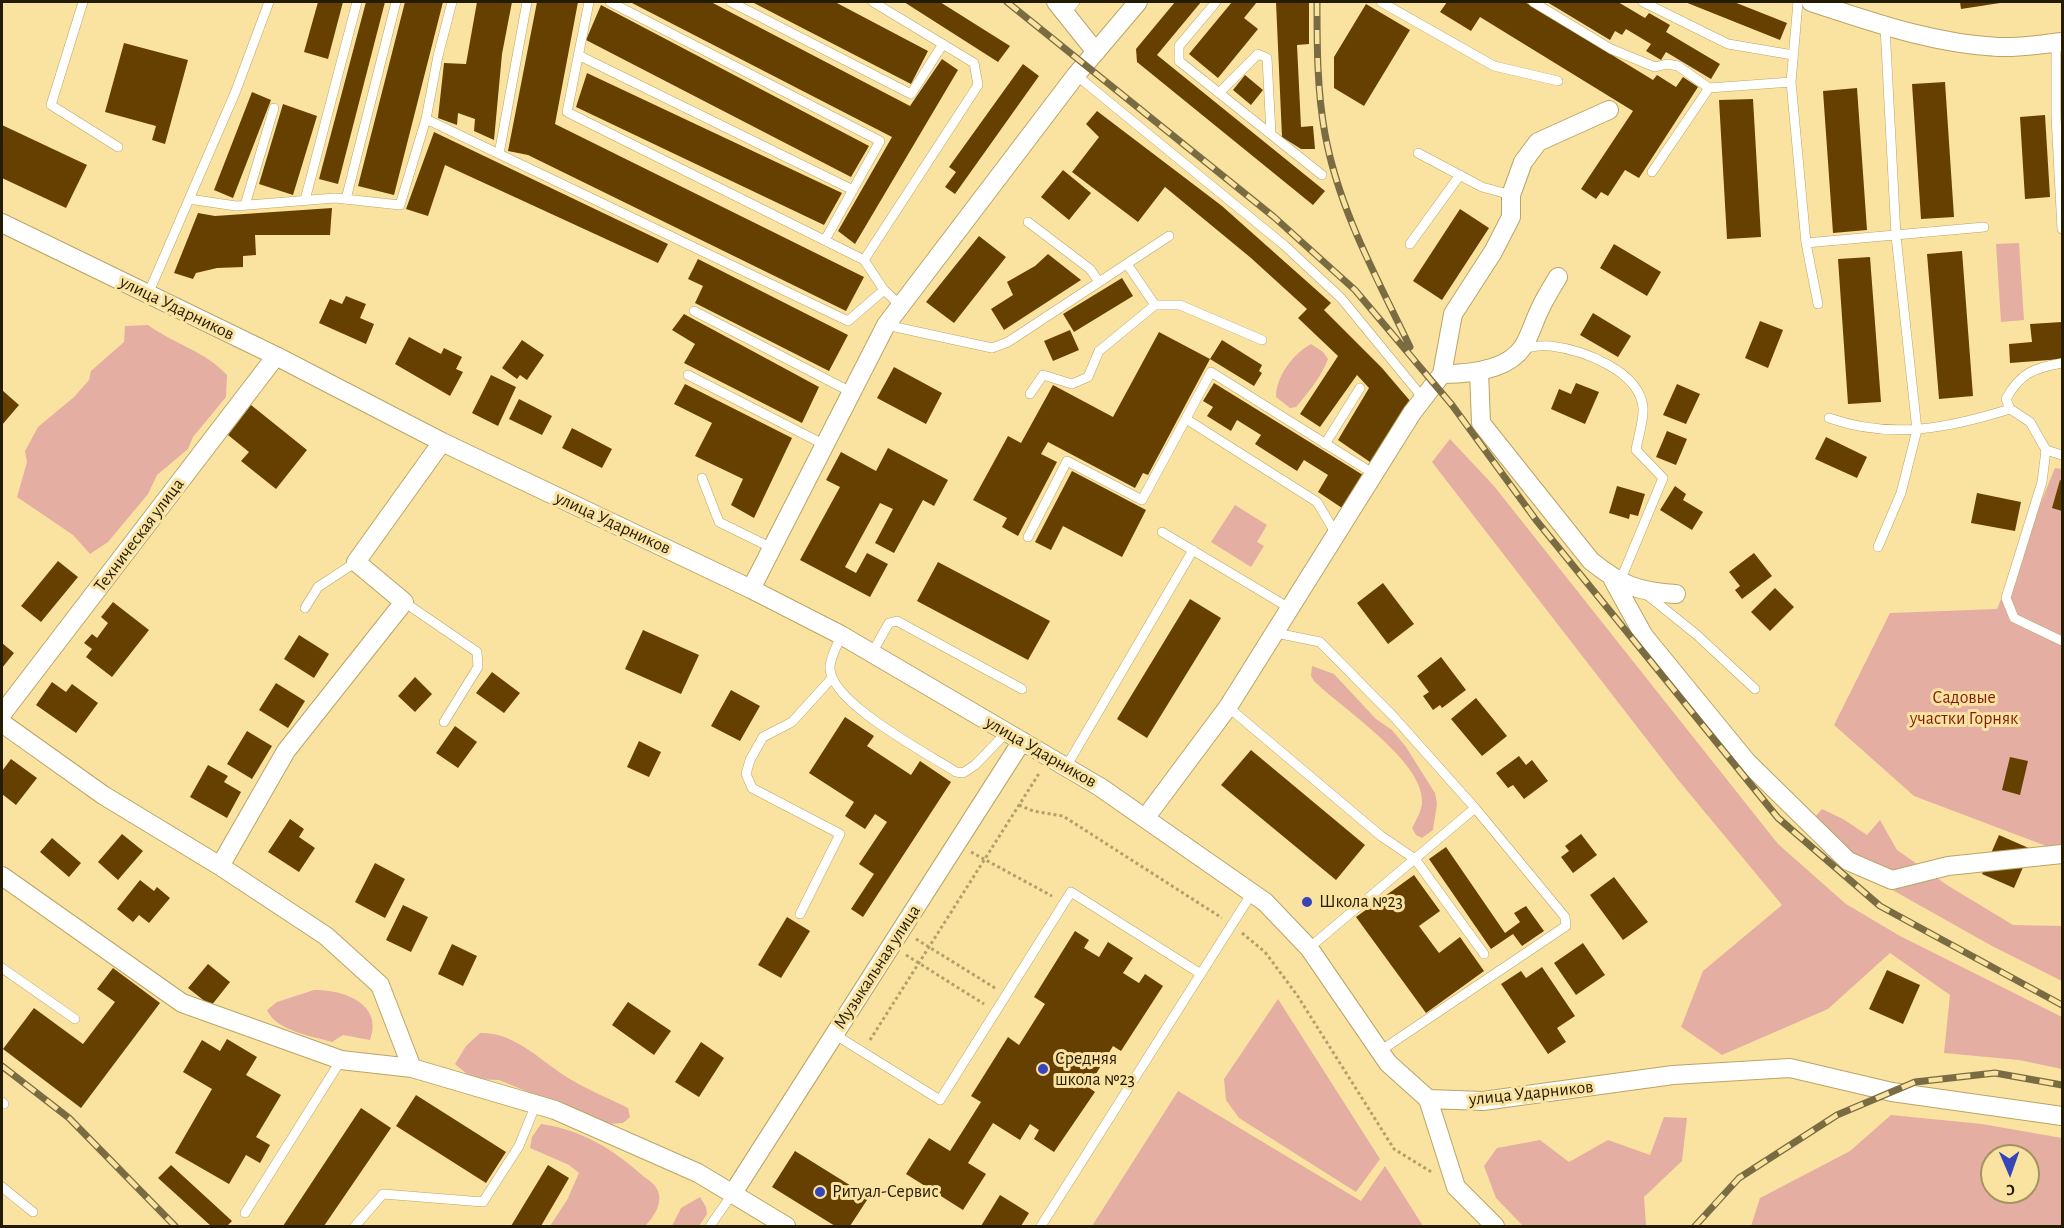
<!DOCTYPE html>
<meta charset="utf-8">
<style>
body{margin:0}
#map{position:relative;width:2064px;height:1228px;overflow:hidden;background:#fae3a1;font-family:"Alegreya Sans",sans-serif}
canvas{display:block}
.frame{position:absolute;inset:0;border:3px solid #241c02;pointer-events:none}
.north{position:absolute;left:1980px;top:1144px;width:60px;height:60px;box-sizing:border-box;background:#fae3a1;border:2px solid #a49361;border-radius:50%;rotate:178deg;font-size:16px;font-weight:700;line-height:24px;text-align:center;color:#241c02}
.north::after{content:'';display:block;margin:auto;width:21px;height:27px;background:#3645b8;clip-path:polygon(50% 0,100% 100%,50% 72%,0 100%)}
</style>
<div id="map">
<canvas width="2064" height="1228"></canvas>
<div class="frame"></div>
<div class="north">С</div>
</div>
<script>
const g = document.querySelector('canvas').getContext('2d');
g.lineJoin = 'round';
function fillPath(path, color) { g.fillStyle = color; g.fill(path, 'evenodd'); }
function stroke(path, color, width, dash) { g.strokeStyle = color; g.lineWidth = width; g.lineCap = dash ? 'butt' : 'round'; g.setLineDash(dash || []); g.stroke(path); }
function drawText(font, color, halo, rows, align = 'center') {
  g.font = font + ' "Alegreya Sans",sans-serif'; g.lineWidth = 6; g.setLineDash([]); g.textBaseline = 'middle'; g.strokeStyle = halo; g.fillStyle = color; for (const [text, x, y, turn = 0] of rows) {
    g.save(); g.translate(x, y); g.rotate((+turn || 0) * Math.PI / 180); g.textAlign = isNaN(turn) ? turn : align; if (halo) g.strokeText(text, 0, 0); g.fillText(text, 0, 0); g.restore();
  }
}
fillPath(new Path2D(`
 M2019,243L2024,320L2001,322L1996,244Z
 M148,325C174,344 205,351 227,375L226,397L193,437L188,449L157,475L148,494L108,542L90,554L73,535L17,497L27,462L25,451L38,427L74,397L89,380L91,371L124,342L125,326Z
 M1311,344L1323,352L1328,359C1322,376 1307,394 1296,407L1290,408L1276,397C1276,376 1293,354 1311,344Z
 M1450,439L1494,486L1778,844L1846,904L1900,936L2062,1017V1069L2019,1060L1944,1053L1950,995L1890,953L1828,1009L1722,1055L1681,1027L1703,971L1782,905L1679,781L1432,462Z
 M2055,468L2062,469V852L1914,796L1834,725L1890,613L1997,609Z
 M1235,505L1267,525L1257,542L1264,546L1251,567L1211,542Z
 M1312,666L1334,674L1376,719L1392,730L1406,747L1435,793L1437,804L1433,830L1422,838L1416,835L1412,828C1416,820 1422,810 1422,802C1424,761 1341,708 1314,681L1311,676Z
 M1822,809L1843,819L1867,835L1880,820L1897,850L1947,885L2013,925L2062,926V981L1992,946L1871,878L1815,817Z
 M314,990C343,989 384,1004 370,1040L343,1035L332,1042C312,1036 276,1031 267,1010L277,1002Z
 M1278,999L1380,1159L1356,1192L1239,1118L1226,1100L1224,1079Z
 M480,1033C516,1032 541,1062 570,1079C588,1090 608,1098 628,1108L630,1117L623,1123L607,1124L499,1080L473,1079L455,1064L466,1046Z
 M1178,1091L1361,1201L1385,1166L1423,1226H1092Z
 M1891,1115L1982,1124L2062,1138V1226H1751L1760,1198L1850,1151ZM1992,1156H2028V1192H1992Z
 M1664,1117L1687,1118L1682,1161L1644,1197L1646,1226H1523L1496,1198L1484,1166L1497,1148L1540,1140L1569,1162L1608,1140L1650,1155Z
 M541,1124C582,1130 613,1149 643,1176C647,1179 655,1184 657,1189C664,1202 654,1217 645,1226H550L567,1200L579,1173L569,1165L530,1148L532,1137Z
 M700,1197L706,1207L707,1214L699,1226H672L681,1208Z`), '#e5aea3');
fillPath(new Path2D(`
 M318,2H343L328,59L304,52Z
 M366,2H385L338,184L319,179Z
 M405,2H443L394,195L358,186Z
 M477,2H512L502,54L494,140L474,131L475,119L458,113L457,125L438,118L444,63L466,64Z
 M537,2H578L555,124L864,277L846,311L528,155L508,151Z
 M630,2H711L910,106L942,59L958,70L855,244L838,231L892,137Z
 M752,2H835L928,51L911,84Z
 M904,2H940L1010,46L998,62Z
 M1175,2H1201L1157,55L1325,191L1313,205L1137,62L1136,49Z
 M1232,2H1257L1244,18L1258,29L1218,78L1189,54Z
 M1276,2H1309V44L1297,45L1301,127L1313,126L1315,149H1301L1282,137Z
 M1447,2H1525L1653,80L1657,75L1676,87L1683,77L1698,87L1639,178L1625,170L1608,196L1601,192L1596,199L1581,189L1633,111L1480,17L1471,31L1440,12Z
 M1547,2H1618L1645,18L1649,13L1670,25L1666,32L1720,64L1711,79L1666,52L1661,60L1646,51L1651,44L1626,29L1622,35L1615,31L1610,40Z
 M1685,2H1734L1787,23L1780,40Z
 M1960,2H2000V3L1961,9Z
 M1366,4L1410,30L1364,106L1334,88V57Z
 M601,5L869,146L851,177L586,40Z
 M124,43L188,60L165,144L152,140L156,126L105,112Z
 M1023,64L1039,76L955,194L945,187L956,172L949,167Z
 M587,73L842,193L824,225L576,107Z
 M1245,75L1263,90L1251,105L1233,90Z
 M1945,82L1954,217L1921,219L1912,84Z
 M1857,88L1867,230L1833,233L1823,91Z
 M252,92L271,100L233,198L214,190Z
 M1753,99L1761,237L1727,239L1719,100Z
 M283,104L317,116L293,195L259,184Z
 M1097,111L1222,206L1331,303L1324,310L1382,368L1411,402L1370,462L1338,440L1369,388L1357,375L1320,427L1300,414L1338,356L1298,318L1307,309L1251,258L1165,187L1138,222L1072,172L1099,137L1086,124Z
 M2045,115L2050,197L2025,199L2020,117Z
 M2,125L87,165L66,208L2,178Z
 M434,132L668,244L658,263L445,165L428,216L406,209Z
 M1063,170L1091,193L1069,220L1041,197Z
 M332,208L330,235H255L256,255L243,256V267L217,268L196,273L193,279L174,273L198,213L215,216Z
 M1460,209L1489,228L1442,300L1413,281Z
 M979,236L1006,257L954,323L926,302Z
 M1614,244L1661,272L1647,296L1600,268Z
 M1962,251L1973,396L1939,399L1927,254Z
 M1048,254L1081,280L1004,330L991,309L1013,295L1007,282L1035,266Z
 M1870,257L1881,402L1848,404L1838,259Z
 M698,259L848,335L829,371L695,303L703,286L688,279Z
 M1122,278L1133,296L1074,332L1063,314Z
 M346,296L366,304L360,318L374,324L366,344L319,323L330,299L342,304Z
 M1593,313L1631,336L1618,357L1580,335Z
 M684,314L819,387L802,423L684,363L695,344L672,330Z
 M1760,321L1783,330L1768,368L1745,358Z
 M2062,322V359L2010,363L2009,344L2032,342L2030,324Z
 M1070,330L1079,350L1053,361L1044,341Z
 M1159,332L1210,359L1148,475L1143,473L1135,488L1048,442L1041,454L1057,462L1018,536L1002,527L1007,518L973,500L1008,436L1021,443L1053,385L1113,417Z
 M409,337L441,354L444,348L462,357L456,369L463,372L450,396L395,364Z
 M522,340L544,355L527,380L520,375L517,379L502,368Z
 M1222,340L1262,365L1259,371L1262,373L1254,386L1210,359Z
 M894,367L942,393L926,424L877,398Z
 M491,375L516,387L498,426L472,413Z
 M1214,383L1363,475L1342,508L1318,492L1328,475L1304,460L1297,471L1255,444L1261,435L1237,420L1231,431L1207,416L1213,407L1203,401Z
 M1576,383L1599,392L1585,424L1551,409L1559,389L1571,394Z
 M685,384L792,438L754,518L731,505L743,479L695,456L712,423L674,404Z
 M1677,384L1700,394L1686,424L1663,415Z
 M2,390L19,405L2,425Z
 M519,399L552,416L542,435L509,419Z
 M251,405L307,450L276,489L241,461L249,452L228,435Z
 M572,428L612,449L602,468L562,448Z
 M1667,431L1687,439L1676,465L1656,457Z
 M1826,437L1867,457L1857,478L1815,459Z
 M888,448L948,480L934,506L923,500L894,553L875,543L893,509L880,503L845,567L856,573L867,553L888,564L870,597L800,560L840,487L826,480L841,452L876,471Z
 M1072,471L1146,510L1122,557L1063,526L1051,550L1035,542Z
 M2060,480L2062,481V511L2052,508Z
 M1617,486L1645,494L1638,516L1630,514L1629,519L1609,513Z
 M1675,486L1686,494L1683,500L1703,512L1692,530L1660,510Z
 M1977,493L2021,502L2015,531L1971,523Z
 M1754,553L1772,576L1742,599L1735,590L1740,586L1729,572Z
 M58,561L78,577L41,622L21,606Z
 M938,562L1050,621L1028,660L917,601Z
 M1383,583L1414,624L1388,644L1357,603Z
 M1775,588L1794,607L1770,631L1751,612Z
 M1190,599L1221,618L1147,738L1117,719Z
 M113,602L149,630L112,677L86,657L92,649L84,643L92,634L97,638L108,623L101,617Z
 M643,630L699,655L681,694L625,669Z
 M299,635L329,654L314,678L284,659Z
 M2,643L14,653L2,668Z
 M1441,657L1466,690L1442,708L1440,705L1433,710L1423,696L1429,692L1417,676Z
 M492,672L520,693L504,713L476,693Z
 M415,677L432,694L415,712L398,696Z
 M52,682L66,692L72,684L98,703L76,733L36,705Z
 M276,683L305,701L288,728L259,710Z
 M731,690L760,706L740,741L711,726Z
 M1476,698L1507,736L1482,756L1451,719Z
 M845,717L874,736L867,746L911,775L920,761L951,782L863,917L851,909L874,874L859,864L887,822L875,814L865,829L845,816L854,802L809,773Z
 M455,726L477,742L458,768L436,753Z
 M247,731L272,746L252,779L227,764Z
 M639,741L661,752L649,777L627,767Z
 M1251,750L1365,845L1336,880L1221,785Z
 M1519,756L1526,765L1532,760L1548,781L1524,799L1513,785L1508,788L1496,773Z
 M2010,757L2028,761L2020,795L2002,790Z
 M11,759L37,778L16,805L2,794V771Z
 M208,765L228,776L224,782L241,792L227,818L190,797Z
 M290,819L304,829L299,837L315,848L299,872L268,852Z
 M122,834L143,851L118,880L98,862Z
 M1581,834L1597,855L1573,873L1561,857L1569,851L1565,846Z
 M1999,835L2031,849L2014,888L1982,874Z
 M52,838L81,863L69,877L40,852Z
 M1446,847L1505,933L1520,922L1514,913L1526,906L1544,931L1522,946L1513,934L1491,949L1429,859Z
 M375,863L405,879L385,918L355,902Z
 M1414,875L1440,911L1419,926L1439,953L1460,937L1484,971L1426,1013L1356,917Z
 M1614,877L1648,922L1623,940L1590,895Z
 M140,880L154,891L157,887L170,898L149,923L139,915L133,922L117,909Z
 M403,905L428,917L411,952L386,940Z
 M787,917L810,931L781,978L758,965Z
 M1075,931L1089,940L1084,948L1099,957L1108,942L1133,958L1123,973L1139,983L1145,974L1163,986L1121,1051L1113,1046L1088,1087L1095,1092L1054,1152L1034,1139L1039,1130L1030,1124L1020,1140L993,1123L968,1163L986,1174L963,1210L906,1174L929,1138L950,1151L981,1102L971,1096L1008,1037L1019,1045L1045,1004L1034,997Z
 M1583,943L1605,975L1576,995L1554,963Z
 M452,944L477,956L463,986L438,974Z
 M208,964L230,982L211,1006L188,988Z
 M1542,967L1575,1016L1557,1028L1566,1042L1548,1054L1501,984L1521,971L1526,978Z
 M113,968L160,1003L81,1108L3,1049L34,1008L83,1044L115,1002L97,989Z
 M1887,970L1920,985L1903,1024L1869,1009Z
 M628,1002L671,1031L654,1055L612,1025Z
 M227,1039L257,1057L246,1075L281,1095L256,1137L270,1145L260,1163L246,1155L229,1184L175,1153L212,1089L183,1072L202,1040L220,1051Z
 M701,1042L724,1058L699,1097L675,1082Z
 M416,1095L506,1152L486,1183L396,1126Z
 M361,1108L391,1128L324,1226H283Z
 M795,1151L869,1197L850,1226H835L772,1187Z
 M171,1165L232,1221L227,1226H211L158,1178Z
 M548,1165L569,1178L541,1226H511Z
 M1000,1195L1029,1213L1021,1226H981Z`), '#664000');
const lane = new Path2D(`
 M83,2L51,105L118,147
 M589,2L567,112L864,260L884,290L900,305
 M610,2L880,141L825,240
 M731,2L911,94L943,44
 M1216,2L1179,46V61L1322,175
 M1381,2L1494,66L1558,81
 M1533,2L1611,49L1655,67L1667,64L1678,66L1709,88
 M1643,2L1728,44L1793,55
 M1798,2L1791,82L1806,243L1984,227
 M1065,14L1075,2
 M2056,42V116L2062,229
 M578,55L853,190
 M1076,75L1284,245L1341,298L1423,398
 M1219,93L1258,54L1267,58L1271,134
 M426,119L438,56L452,2
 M1418,153L1482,187L1511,195
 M499,154L527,2
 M1652,172L1709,88L1791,82
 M189,199L236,206L335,198L400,205L426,119L848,321L884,290
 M346,199L396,2
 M305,200L357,2
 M245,205L274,108
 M1028,222L1090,269L1099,282
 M1806,243L1818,304
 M1410,244L1460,175
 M864,260L978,85L974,63L873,2
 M1127,264L1155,305H1180L1262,340
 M148,294L235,93L269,2
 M694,311L851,392
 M886,325L992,348L1008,342L1169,236
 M1523,348C1532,347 1542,345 1551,346C1583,350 1640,371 1643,408C1644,420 1638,437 1636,450L1663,478L1623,574L1615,578
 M688,375L825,445
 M1030,394L1043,375L1072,384L1088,377L1099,351L1155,305
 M2010,409L2030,422L2046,450L2062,455
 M1829,418C1892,440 1949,428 2010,409L2006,399C2020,373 2034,368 2062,363
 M1186,419L1317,502L1336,534
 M1325,444L1360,388
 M2046,450L2042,482L2006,598L2014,618L2062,641
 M702,478L719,522L772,548
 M1162,532L1291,609
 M1028,537L1067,461L1142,500L1211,372L1374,474
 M1878,547L1901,493L1917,430L1896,236L1885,26
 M1646,594L1697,635L1755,689
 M404,602L477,652L478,667L444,722
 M305,608L318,587L356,562
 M1276,633L1320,642L1393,716L1475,808L1565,917L1566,926L1380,1051
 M841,635C838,644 831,656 830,666C827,701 928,754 956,772L963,773L975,765L1007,732
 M872,653L889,623L897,621L1022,689
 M1228,707L1381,836L1415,859L1484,954
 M1066,767L1193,550
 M800,914L840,834L752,788L746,774L750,760L763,737L792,722L832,678
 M1309,948L1475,808
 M2,968L75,1019
 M834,1034L940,1100L1071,892L1201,974
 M2,1102L4,1104
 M2,1187L33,1212
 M245,1213L341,1060
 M355,1226L383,1194L483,1202L519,1146L536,1104
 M710,1226L733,1193
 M1041,1226L1252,893`);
const street = new Path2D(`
 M1056,2L1096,52
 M1811,2C1872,22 1934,44 1998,47C2019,48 2042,44 2062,42
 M2,223L276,356L442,442L751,589L841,635L1100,787L1265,902L1309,948L1388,1063L1428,1099L1483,1101L1673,1075L1790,1068L1892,1092L2062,1116
 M1479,371L1481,423L1591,561C1621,585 1638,592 1676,594
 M1442,374C1467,374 1507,371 1523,347C1530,336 1534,321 1540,309C1545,298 1552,287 1558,277
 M1613,580L1644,636L1747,762L1848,861L1892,880L1948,866L2062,854
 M751,589L886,325L1076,75L1138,2
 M2,714L276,356
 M2,723L103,795L220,866L326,936L380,985L412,1068
 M1146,817L1228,707L1412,413L1442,374L1453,314L1493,252L1511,217V195L1523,162L1538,142L1609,110
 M220,866L286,751L404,602L356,562L442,442
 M2,876L182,1003L341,1060L412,1068L555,1110L698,1173L786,1226
 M1428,1099L1456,1187L1495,1226
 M733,1193L1022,741`);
stroke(lane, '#baa565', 10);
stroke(street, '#baa565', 20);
stroke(new Path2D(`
 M1019,805L1033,811L1063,816L1222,918
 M971,852L1052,896
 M1242,933L1265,952L1297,995L1394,1149L1433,1173
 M916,939L995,988
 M906,955L984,1004
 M870,1040L1040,772`), '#b2a06b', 3, [3, 3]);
stroke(lane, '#fff', 9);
stroke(street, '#fff', 18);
const rail = new Path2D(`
 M1007,2L1274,217L1355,290L1452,405L1536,520L1778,818L1880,906L2062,1005
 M1317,2C1317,46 1317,90 1325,134C1339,210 1377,278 1410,347
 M2,1066L69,1118L175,1226
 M1695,1226L1739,1178L1837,1115L1915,1082L1995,1073L2062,1085`);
stroke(rail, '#7a6c42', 7);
stroke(rail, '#fae3a1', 4.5, [14]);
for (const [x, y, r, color] of [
 [1307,902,6,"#3645b8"],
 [1043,1069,6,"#3645b8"],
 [820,1192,6,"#3645b8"]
]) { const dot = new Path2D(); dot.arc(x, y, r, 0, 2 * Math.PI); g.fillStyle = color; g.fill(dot); stroke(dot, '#fae3a1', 2); }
drawText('18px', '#241c02', '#fae3a1', [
 ["улица Ударников",177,308,26],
 ["улица Ударников",613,523,25],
 ["Техническая улица",139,535,-53],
 ["улица Ударников",1041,752,30],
 ["Музыкальная улица",877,967,-57],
 ["улица Ударников",1531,1093,-6]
]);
drawText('18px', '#831c0d', '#fae3a1', [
 ["Садовые",1964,698],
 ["участки Горняк",1964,719]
]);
drawText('18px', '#241c02', '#fae3a1', [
 ["Школа №23",1319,902],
 ["Средняя",1055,1059],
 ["школа №23",1055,1080],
 ["Ритуал-Сервис",832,1192]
], 'left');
</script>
